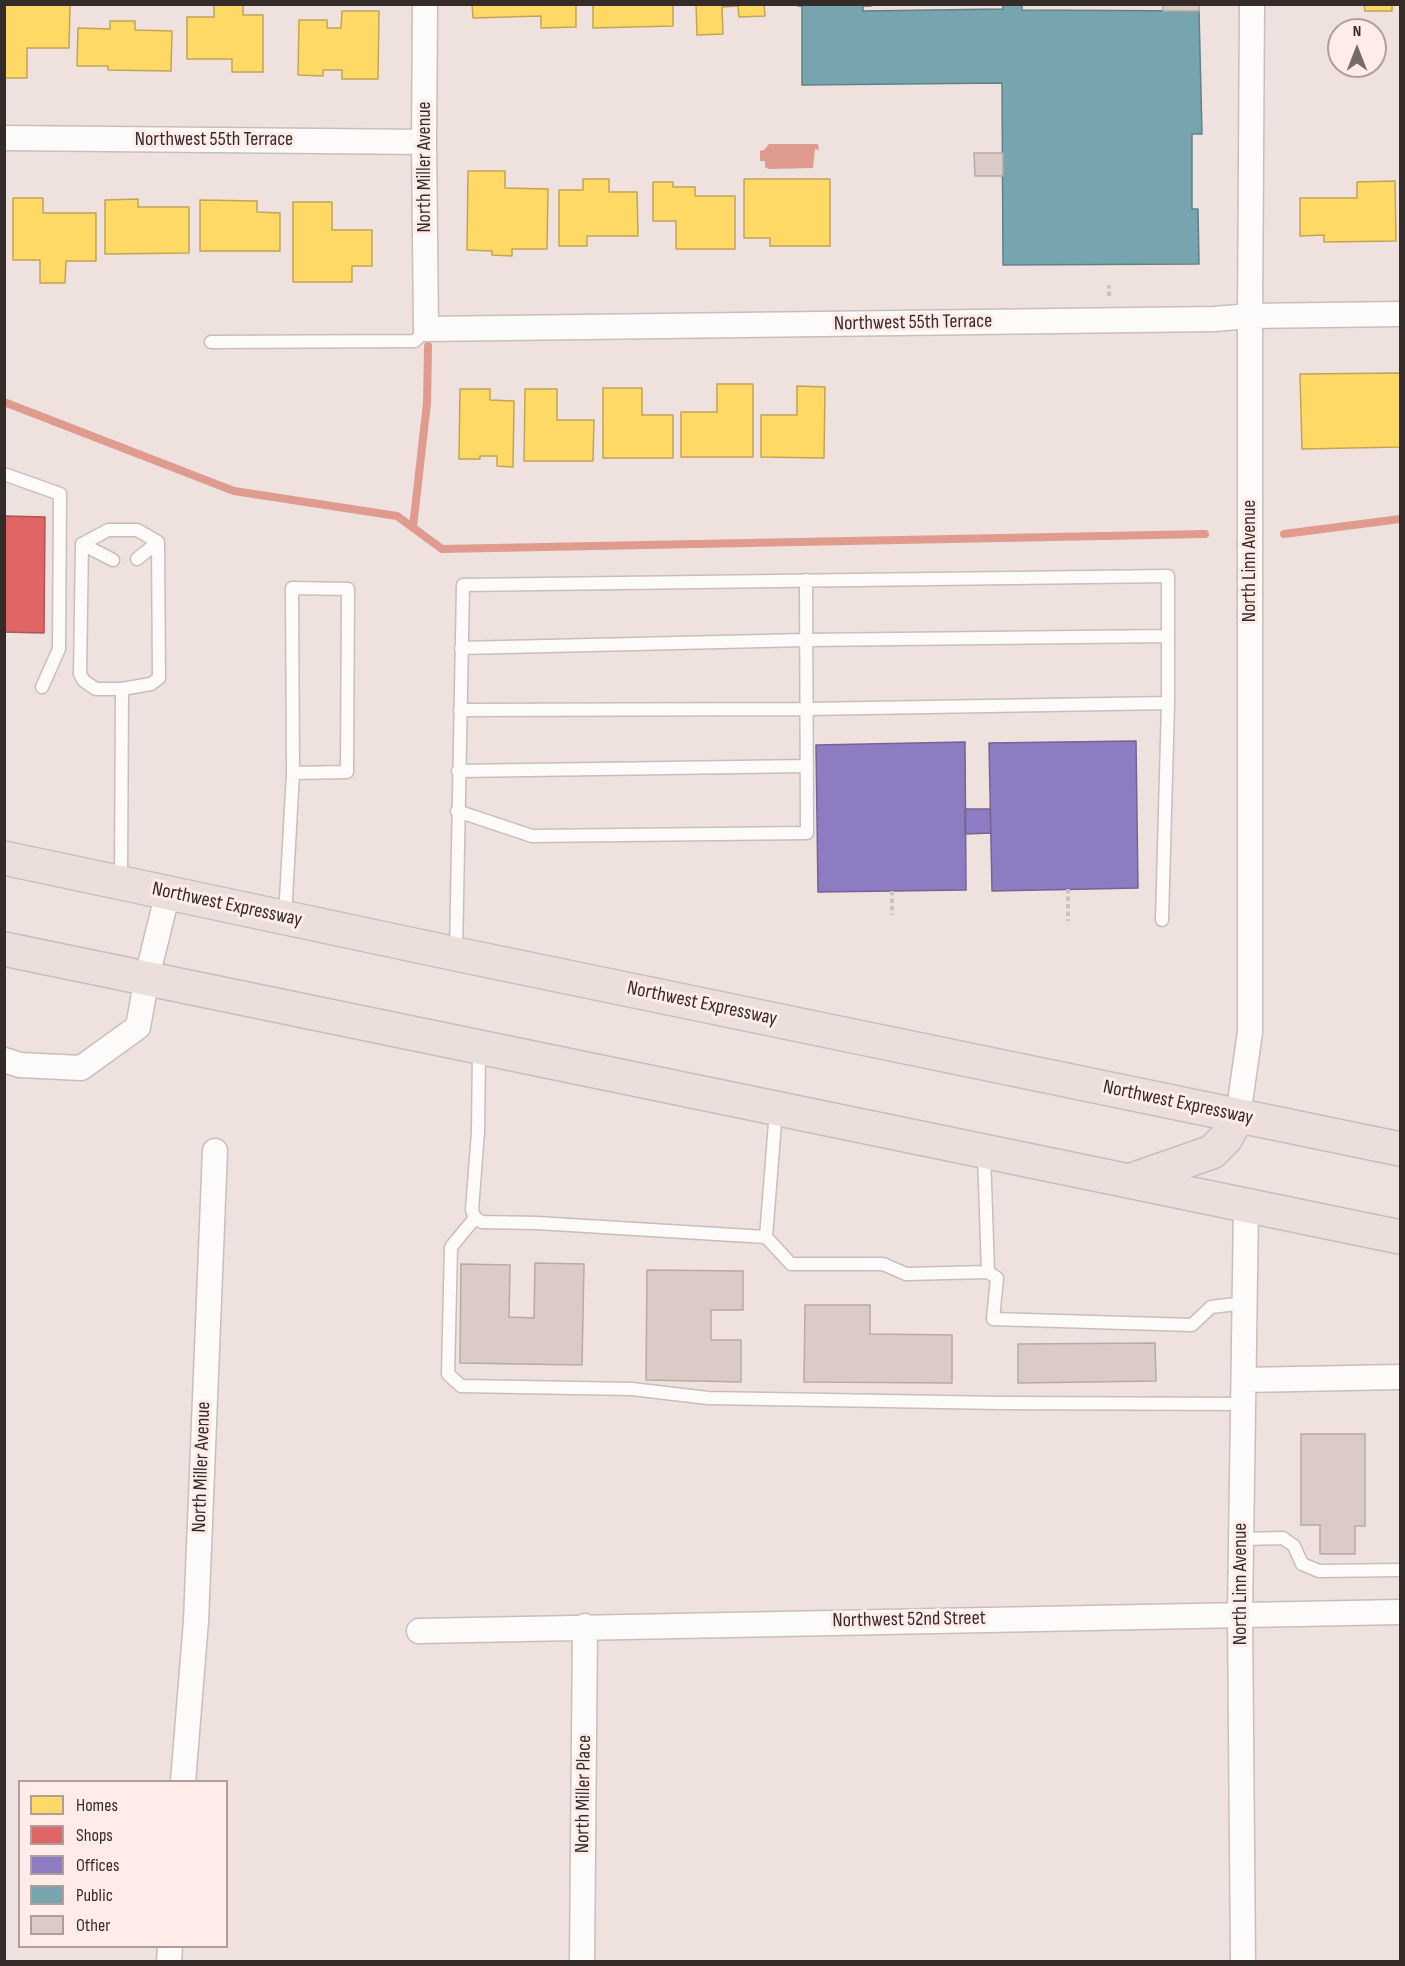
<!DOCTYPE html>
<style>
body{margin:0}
#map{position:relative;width:1405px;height:1966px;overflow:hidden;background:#efe1de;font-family:"Sofia Sans Condensed",sans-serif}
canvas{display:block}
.frame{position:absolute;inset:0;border:6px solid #352c2a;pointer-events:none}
.legend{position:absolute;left:18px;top:1780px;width:210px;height:168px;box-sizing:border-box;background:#ffece8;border:2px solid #ae9f9c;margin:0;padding:8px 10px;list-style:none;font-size:18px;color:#352c2a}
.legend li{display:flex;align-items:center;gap:12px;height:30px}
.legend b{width:30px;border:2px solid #ae9f9c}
.north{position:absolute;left:1327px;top:18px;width:60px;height:60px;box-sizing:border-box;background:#ffece8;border:2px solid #ae9f9c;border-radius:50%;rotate:0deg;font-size:16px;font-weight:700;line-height:24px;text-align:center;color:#352c2a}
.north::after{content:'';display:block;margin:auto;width:21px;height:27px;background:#766b69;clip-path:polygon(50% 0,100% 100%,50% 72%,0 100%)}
</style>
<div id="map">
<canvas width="1405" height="1966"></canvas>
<div class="frame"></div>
<ul class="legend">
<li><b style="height:16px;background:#ffd966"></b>Homes</li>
<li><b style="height:16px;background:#e06666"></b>Shops</li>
<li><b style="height:16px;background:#8e7cc3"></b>Offices</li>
<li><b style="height:16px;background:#76a5af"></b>Public</li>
<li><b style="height:16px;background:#dbcac6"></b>Other</li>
</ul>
<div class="north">N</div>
</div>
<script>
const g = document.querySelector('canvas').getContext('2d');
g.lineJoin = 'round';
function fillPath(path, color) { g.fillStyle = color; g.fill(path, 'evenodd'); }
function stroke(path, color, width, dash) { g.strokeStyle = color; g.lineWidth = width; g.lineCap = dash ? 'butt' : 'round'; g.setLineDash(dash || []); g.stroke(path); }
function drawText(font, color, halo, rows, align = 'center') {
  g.font = font + ' "Sofia Sans Condensed",sans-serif'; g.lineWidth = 6; g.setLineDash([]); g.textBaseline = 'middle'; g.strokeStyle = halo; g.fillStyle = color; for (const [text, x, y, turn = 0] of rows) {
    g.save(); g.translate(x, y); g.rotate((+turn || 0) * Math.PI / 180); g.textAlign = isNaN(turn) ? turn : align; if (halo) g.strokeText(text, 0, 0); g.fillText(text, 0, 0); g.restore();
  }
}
fillPath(new Path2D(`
 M769,144H818L819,150L815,149L813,168L769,169L765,167V161H760V151L764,150Z`), '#de9b8e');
const homes = new Path2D(`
 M4,4H70L69,48H27V78H4Z
 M214,4H243V15H263V72H232V59H187V17H214Z
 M472,4H576V27L541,28V16L473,18Z
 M593,4H673V26L593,28Z
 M696,4H764L765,16L739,17L738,6L722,7L723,34L697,35Z
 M1364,4H1392V11H1365Z
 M342,11H379L378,79H342V70H323V76L298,75L299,20H327V28H341Z
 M110,21H135V30L172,31L171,71L108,70V66H77L78,28L110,29Z
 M468,171H505V188L548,189L547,249H512V256L492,255V251L467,250Z
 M583,179H609V192H637L638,236H587V246H559V190H583Z
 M744,179H830V246H770V238H744Z
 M1395,181L1396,241L1324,242V235L1300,236V198H1357V182Z
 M653,182H673V187H695V196H735V249H676V221H653Z
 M13,198H43V213H96V261H66L65,283H40V260H13Z
 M138,199V207H189V253L105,254V200Z
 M200,200L257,201V212L280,213V251H200Z
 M293,202H332V230H372V266H352V282H293Z
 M1400,373V447L1302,449L1300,374Z
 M717,384H753V457H681V412H717Z
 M797,386L825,387L824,458L761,457V415H797Z
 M603,388H642V415H673V458H603Z
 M460,389H490V400L514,401L513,467L497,466V456H480V459H459Z
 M525,389H557V420H594L593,461H524Z`);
fillPath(homes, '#ffd966');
stroke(homes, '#c2a554', 1.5);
const shops = new Path2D(`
 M4,516L45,517L44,633L4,632Z`);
fillPath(shops, '#e06666');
stroke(shops, '#ad5554', 1.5);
const offices = new Path2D(`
 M1136,741L1138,888L992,891L989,743Z
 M965,742L966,890L818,892L816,745Z
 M965,809H990L991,833L965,834Z`);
fillPath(offices, '#8e7cc3');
stroke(offices, '#736495', 1.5);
const public = new Path2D(`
 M798,4H871V6H863V11L1003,9V4H1022V10L1199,11L1202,134H1192V209H1198L1199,264L1003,265L1002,83L802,85V6H798Z`);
fillPath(public, '#76a5af');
stroke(public, '#628187', 1.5);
stroke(new Path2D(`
 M4,402L234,491L397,516L442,549L1205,534
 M413,527L427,403L428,346
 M1284,534L1400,519`), '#de9b8e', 8);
const building = new Path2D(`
 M1163,4H1199V11H1163Z
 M974,153H1003V176H975Z
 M535,1263L584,1264L582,1365L460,1363L461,1264L510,1265L509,1317L534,1318Z
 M647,1270L743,1271V1310H711V1340H741V1382L646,1380Z
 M805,1305H870V1334L952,1335V1383L804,1382Z
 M1155,1343L1156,1381L1018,1383V1344Z
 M1301,1434H1365V1526H1355V1554H1320V1525H1301Z`);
fillPath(building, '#dbcac6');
stroke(building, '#b5aba9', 1.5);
const lane = new Path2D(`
 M211,342L415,341L426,329
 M4,474L60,494L59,649L42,687
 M82,544L80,674L84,681L96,689H122L151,684L159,678L158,542
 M82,544L108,530H137L158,542
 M82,544L113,560
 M137,559L158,542
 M461,648L806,640L1168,636
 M460,710L807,709L1168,703
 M458,771L807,766
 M457,811L532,836L807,833L806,580
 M121,882L122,689
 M285,917L293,773L292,588L348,589L347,772L293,773
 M456,953L463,585L1168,576V703L1162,920
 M479,1048L478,1132L472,1210L475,1218L482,1222L537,1223L766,1237L791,1264H883L906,1274L988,1272L997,1278L993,1319L1192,1325L1211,1307L1245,1303
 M984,1153L988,1272
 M475,1218L451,1247L448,1374L461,1386L632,1389L708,1398L1002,1403L1243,1404
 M766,1237L776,1110
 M1242,1539L1283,1538L1294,1546L1302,1564L1319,1571L1400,1570`);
const street = new Path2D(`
 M425,4L424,142L426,329L1214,319L1250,316L1400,314
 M4,138L424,142
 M4,1060L20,1065L81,1068L138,1027L147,977L168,892
 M1238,1116L1250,1032V316L1252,4
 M1244,1380L1400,1377
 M419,1631L1400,1612
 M183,1782L196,1621L215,1151
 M169,1962L170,1946
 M582,1962L585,1626
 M1243,1962L1240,1614L1246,1207`);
const highway = new Path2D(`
 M4,858L456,954L1400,1149
 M4,949L1400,1237
 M1129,1181L1212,1152L1226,1138L1238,1116`);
stroke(lane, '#c8bebb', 15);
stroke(street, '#c8bebb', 27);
stroke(highway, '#c5bfbd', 36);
stroke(new Path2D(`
 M1109,296V285
 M1068,889V921
 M892,891V915`), '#c8c4c4', 4, [4.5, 3]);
stroke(lane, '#fdfafa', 12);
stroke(street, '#fdfafa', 24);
stroke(highway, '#ebdedb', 33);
drawText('20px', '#352c2a', '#ffece8', [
 ["Northwest 55th Terrace",214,140],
 ["North Miller Avenue",425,167,-90],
 ["Northwest 55th Terrace",913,323,-1],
 ["North Linn Avenue",1250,561,-90],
 ["Northwest Expressway",227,905,12],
 ["Northwest Expressway",702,1004,12],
 ["Northwest Expressway",1178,1103,12],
 ["North Miller Avenue",202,1467,-88],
 ["North Linn Avenue",1241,1584,-90],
 ["Northwest 52nd Street",909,1620,-1],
 ["North Miller Place",584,1794,-89]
]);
</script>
